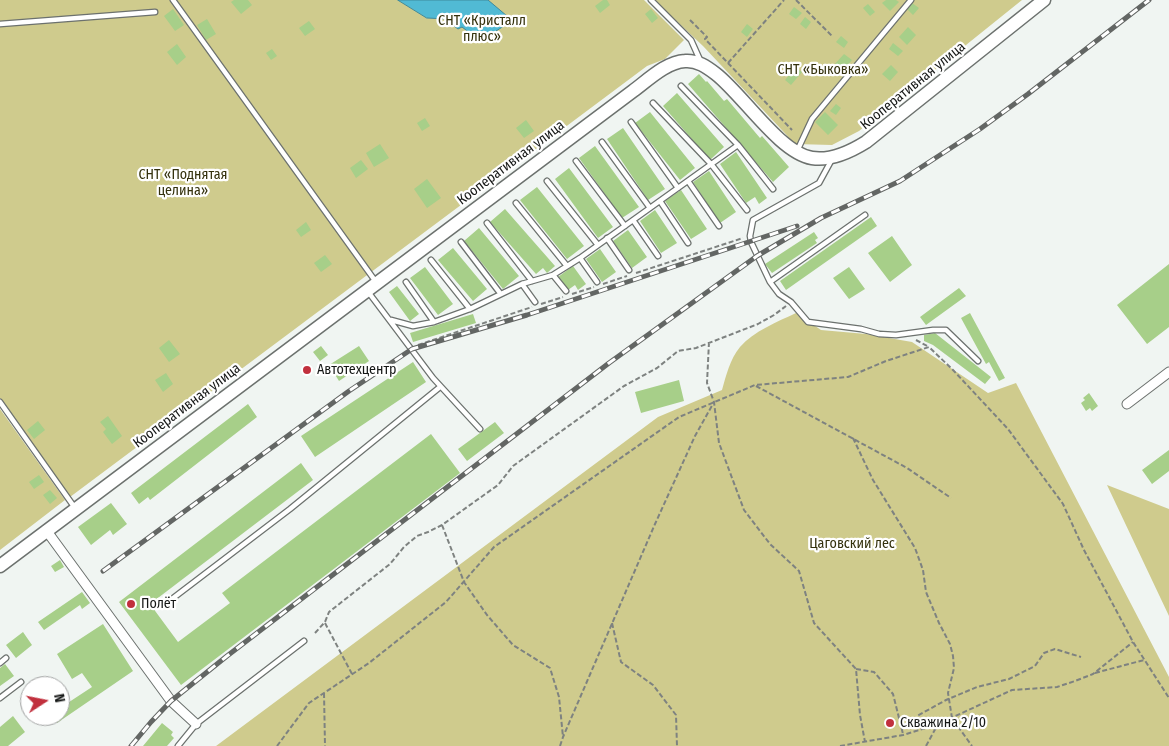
<!DOCTYPE html>
<meta charset="utf-8">
<style>
body{margin:0}
#map{position:relative;width:1169px;height:746px;overflow:hidden;background:#f0f5f2;font-family:"Fira Sans Condensed",sans-serif}
canvas{display:block}
.north{position:absolute;left:20px;top:676px;width:50px;height:50px;box-sizing:border-box;background:#fff;border:1px solid #a1a2a2;border-radius:50%;rotate:79deg;font-size:14px;font-weight:700;line-height:20px;text-align:center;color:#151716}
.north::after{content:'';display:block;margin:auto;width:18px;height:22px;background:#c1303d;clip-path:polygon(50% 0,100% 100%,50% 72%,0 100%)}
</style>
<div id="map">
<canvas width="1169" height="746"></canvas>
<div class="north">N</div>
</div>
<script>
const g = document.querySelector('canvas').getContext('2d');
g.lineJoin = 'round';
function fillPath(path, color) { g.fillStyle = color; g.fill(path, 'evenodd'); }
function stroke(path, color, width, dash) { g.strokeStyle = color; g.lineWidth = width; g.lineCap = dash ? 'butt' : 'round'; g.setLineDash(dash || []); g.stroke(path); }
function drawText(font, color, halo, rows, align = 'center') {
  g.font = font + ' "Fira Sans Condensed",sans-serif'; g.lineWidth = 4.5; g.setLineDash([]); g.textBaseline = 'middle'; g.strokeStyle = halo; g.fillStyle = color; for (const [text, x, y, turn = 0] of rows) {
    g.save(); g.translate(x, y); g.rotate((+turn || 0) * Math.PI / 180); g.textAlign = isNaN(turn) ? turn : align; if (halo) g.strokeText(text, 0, 0); g.fillText(text, 0, 0); g.restore();
  }
}
fillPath(new Path2D(`
 M0,0H644L684,40L665,59L647,66L70,497L0,398Z
 M654,0H1022L859,131L832,145L795,144L703,46Z
 M796,313L821,330L866,334L912,342L988,393L1016,383L1169,677V746H216L658,417L722,390C726,376 730,359 740,347C754,331 777,322 796,313Z
 M0,409L65,500L0,550Z
 M1107,485L1169,509V616Z`), '#cfcb8d');
const water = new Path2D(`
 M398,0H488L507,16L506,25C496,30 490,37 479,40L462,27L458,29L450,23L447,19L427,18Z`);
fillPath(water, '#51bad4');
stroke(water, '#3f899b', 1);
fillPath(new Path2D(`
 M234,0H248L252,5L241,14L231,2Z
 M603,0H607L610,5L600,13L595,6Z
 M886,0H896L899,2L890,11L882,3Z
 M912,3L919,8L913,15L907,9Z
 M868,4L875,12L870,16L863,8Z
 M794,7L802,13L796,19L789,14Z
 M173,9L184,25L175,31L164,16Z
 M651,9L658,18L652,23L645,14Z
 M805,17L811,22L806,29L800,24Z
 M207,19L216,34L206,40L197,25Z
 M309,21L315,29L305,36L299,28Z
 M747,24L753,29L747,37L741,32Z
 M908,27L916,35L907,45L899,37Z
 M841,36L848,42L844,48L836,42Z
 M893,43L903,51L898,56L889,49Z
 M177,44L186,57L177,65L167,52Z
 M272,49L277,56L271,60L266,53Z
 M844,54L852,60L842,72L834,65Z
 M891,65L898,72L890,81L882,74Z
 M796,67L802,72L791,85L785,80Z
 M699,74L706,82L707,81L724,101L727,99L760,138L762,136L789,167L773,182L688,84Z
 M677,93L724,147L710,160L663,106Z
 M836,104L841,108L836,115L830,111Z
 M650,112L695,168L680,180L635,123Z
 M825,112L838,125L828,135L815,122Z
 M425,118L430,126L422,131L417,123Z
 M526,120L534,131L524,138L516,128Z
 M623,128L665,189L648,200L607,139Z
 M380,144L389,158L374,167L366,153Z
 M595,146L639,207L622,218L579,158Z
 M736,152L767,198L759,204L755,197L746,203L720,164Z
 M361,160L368,169L356,178L350,168Z
 M569,168L613,227L598,238L555,179Z
 M709,171L736,212L720,223L693,182Z
 M427,179L441,198L427,208L414,189Z
 M537,187L584,246L567,259L520,200Z
 M681,190L707,229L691,239L665,201Z
 M505,209L555,266L547,273L543,268L536,274L490,222Z
 M655,210L677,243L661,253L640,221Z
 M871,217L877,226L786,290L780,281Z
 M306,222L311,230L301,237L296,230Z
 M479,228L519,276L503,289L464,241Z
 M628,230L647,257L632,268L613,241Z
 M814,232L818,238L815,240L817,243L772,273L765,264Z
 M892,236L912,265L890,282L868,253Z
 M453,248L487,289L473,301L438,260Z
 M600,249L616,272L602,282L586,259Z
 M325,255L332,264L321,272L314,263Z
 M1169,264V327L1147,344L1117,305Z
 M573,266L586,284L578,290L575,285L568,290L558,277Z
 M425,267L453,304L438,315L410,278Z
 M849,267L865,289L849,299L833,278Z
 M397,286L419,314L410,321L389,292Z
 M959,288L966,296L926,325L920,317Z
 M970,313L1005,378L999,381L989,362L986,364L961,318Z
 M473,314L476,323L413,342L410,333Z
 M935,333L991,377L985,384L933,345L924,341V335Z
 M169,340L180,354L169,362L159,348Z
 M321,346L328,355L320,361L313,352Z
 M359,346L369,361L339,381L329,365Z
 M413,362L426,382L315,457L301,436Z
 M166,373L173,384L163,392L155,380Z
 M679,380L684,401L641,413L635,392Z
 M1089,393L1098,406L1092,411L1090,408L1086,411L1081,403L1085,400L1083,398Z
 M248,404L257,417L150,500L148,497L139,504L131,493Z
 M108,416L122,436L112,444L103,432L106,429L100,422Z
 M38,421L45,430L34,439L27,430Z
 M495,422L504,433L467,461L458,449Z
 M431,434L460,473L181,685L119,602L301,463L313,480L150,604L178,642L230,603L222,593Z
 M1169,450V471L1152,484L1142,470Z
 M39,475L44,482L34,489L29,482Z
 M50,490L57,498L50,504L43,495Z
 M111,503L127,524L113,535L110,530L91,545L78,527Z
 M60,560L64,567L55,572L51,566Z
 M82,592L90,603L82,609L80,605L44,630L38,622Z
 M103,624L133,671L57,723L53,716H60V708L92,687L82,673L72,679L57,654Z
 M23,632L32,645L16,658L6,645Z
 M5,664L14,676L0,686V668Z
 M13,716L25,732L8,746H0V727Z
 M162,723L173,732L171,735L174,738L167,746H143Z`), '#a7cf89');
const service = new Path2D(`
 M173,0L376,282
 M651,0L691,40L700,60
 M0,24L155,12
 M653,103L711,164L747,210
 M631,122L678,188
 M602,142L650,208
 M738,145L773,189
 M798,149L812,119L911,0
 M576,161L625,226
 M831,161L819,183L753,220L750,236L751,242L770,282L779,294L791,302L808,322L861,329L879,334L896,335L933,330H946L978,361
 M547,181L598,245
 M688,181L719,226
 M660,201L688,243
 M516,203L567,266
 M633,220L658,256
 M487,223L532,281
 M607,238L629,270
 M461,242L500,293
 M580,258L597,282
 M431,260L470,309
 M553,275L566,291
 M406,282L434,322
 M770,282L865,215
 M522,284L535,302
 M369,293L433,378L480,429
 M391,320L413,326L434,322L470,309L522,284L553,275L580,258L738,145L681,86
 M0,402L75,508
 M164,605L290,509L440,387
 M0,663L6,658
 M0,698L21,682
 M178,746L196,724L304,641`);
const minor = new Path2D(`
 M1127,404L1169,372
 M46,530L171,701L196,724`);
const secondary = new Path2D(`
 M0,566L633,91C648,80 666,62 685,61C697,60 707,67 716,74C743,95 780,153 812,158C831,161 850,152 866,142L1044,0`);
stroke(service, '#6c716e', 7);
stroke(minor, '#6c716e', 11);
stroke(secondary, '#6c716e', 15);
stroke(new Path2D(`
 M796,0L832,36
 M690,20L707,37L705,39L792,130
 M728,63L784,0
 M636,273L743,238
 M603,284L627,276
 M572,294L594,287
 M541,304L563,297
 M916,340L929,347
 M709,342L707,383L714,402L719,443L744,510L770,544L799,571L814,623L856,669L860,715L865,742
 M418,345L532,307
 M756,386L907,468L951,498
 M853,438L873,480L915,548L923,570L926,592L939,623L950,644L953,656L954,668L948,693L952,718L972,746
 M442,525L464,582L487,615L513,645L550,668L559,697L563,737
 M325,623L352,674
 M612,623L621,662L653,685L676,715L677,746
 M315,633L325,622L329,612L390,564L404,547L417,536L428,532L442,525L498,485L513,466L624,386L657,368L678,351L696,348L758,324L774,315L786,306
 M856,669L874,672L893,694L903,734
 M1095,673L1144,660
 M324,693L325,746
 M925,727L916,728L917,716L946,700L977,687L1009,679L1035,666L1044,653L1055,649L1081,657
 M277,746L309,703L369,663L446,602L494,547L679,417L755,385L848,377L886,361L929,347L953,370L1008,429L1063,504L1084,550L1133,642L1169,698
 M560,746L563,737L655,524L695,436L714,402
 M840,746L903,735L938,724L1012,690L1057,687L1075,681L1093,674L1133,642
 M926,746L938,724`), '#7e8280', 2, [5, 2.5]);
stroke(service, '#fff', 4.5);
stroke(minor, '#fff', 9);
stroke(secondary, '#fff', 12);
const rail = new Path2D(`
 M103,571L349,391L412,349L527,315L797,226
 M131,746L151,722L171,701L227,656L609,363L757,256L821,218L900,181L980,129L1028,94L1149,0`);
stroke(rail, '#636664', 5);
stroke(rail, '#fff', 3, [9]);
for (const [x, y, r, color] of [
 [307,370,5,"#c1303d"],
 [131,604,5,"#c1303d"],
 [890,723,5,"#c1303d"]
]) { const dot = new Path2D(); dot.arc(x, y, r, 0, 2 * Math.PI); g.fillStyle = color; g.fill(dot); stroke(dot, '#fff', 2); }
drawText('14px', '#34310d', '#fff', [
 ["СНТ «Кристалл",482,21],
 ["плюс»",482,37],
 ["СНТ «Быковка»",823,70],
 ["СНТ «Поднятая",183,175],
 ["целина»",183,191],
 ["Цаговский лес",852,544]
]);
drawText('14px', '#151716', '#fff', [
 ["Кооперативная улица",913,86,-39],
 ["Кооперативная улица",511,163,-37],
 ["Кооперативная улица",187,406,-37]
]);
drawText('14px', '#151716', '#fff', [
 ["Автотехцентр",317,370],
 ["Полёт",141,604],
 ["Скважина 2/10",900,723]
], 'left');
</script>
